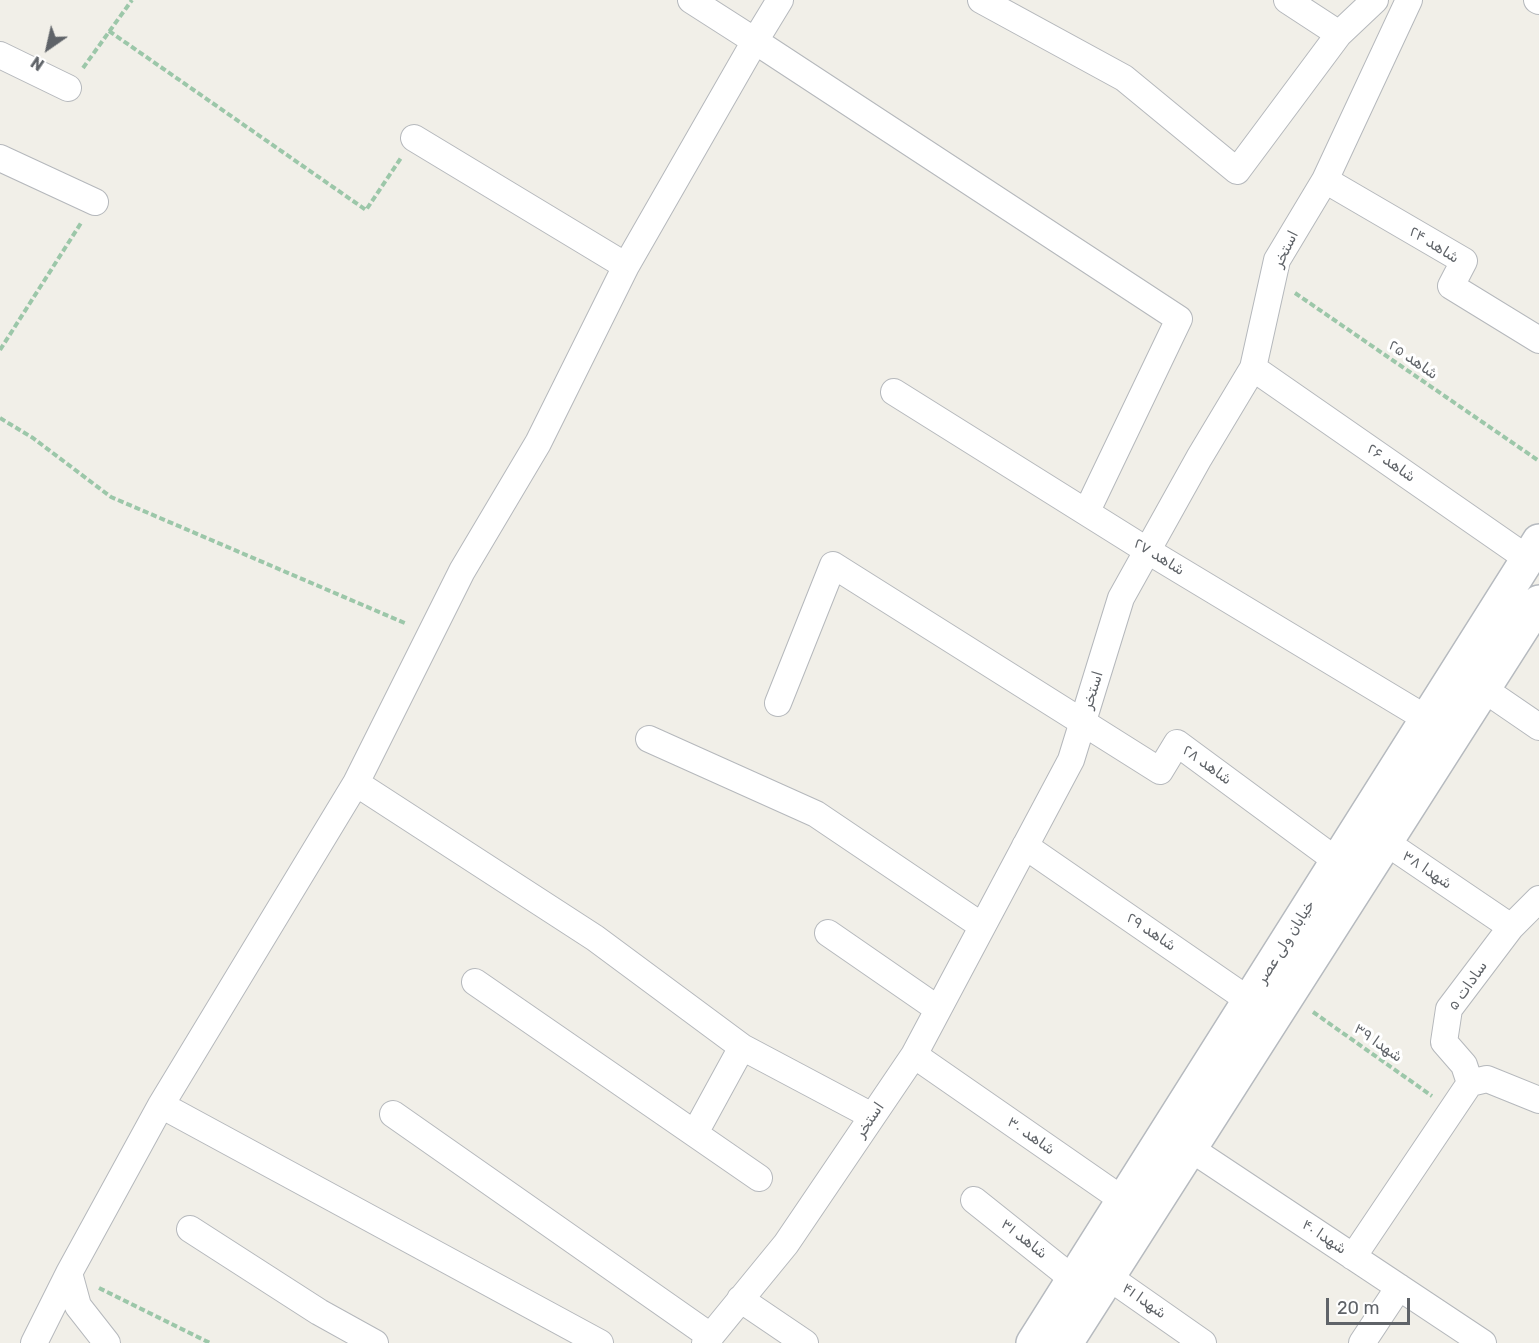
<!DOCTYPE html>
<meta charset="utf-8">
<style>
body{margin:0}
#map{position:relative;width:1539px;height:1343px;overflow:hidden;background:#f1efe8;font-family:Rubik,sans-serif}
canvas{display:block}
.north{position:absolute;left:18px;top:18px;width:60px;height:60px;-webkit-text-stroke:4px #fff;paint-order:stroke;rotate:214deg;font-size:16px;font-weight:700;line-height:24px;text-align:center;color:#5f6368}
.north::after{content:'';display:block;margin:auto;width:21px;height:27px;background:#5f6368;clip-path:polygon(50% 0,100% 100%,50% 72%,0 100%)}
.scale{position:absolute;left:1326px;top:1298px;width:84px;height:27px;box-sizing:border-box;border:3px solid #5f6368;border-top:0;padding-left:8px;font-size:18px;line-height:21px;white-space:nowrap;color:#5f6368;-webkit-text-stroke:4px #fff;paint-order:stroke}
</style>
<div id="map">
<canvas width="1539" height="1343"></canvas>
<div class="north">N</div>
<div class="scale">20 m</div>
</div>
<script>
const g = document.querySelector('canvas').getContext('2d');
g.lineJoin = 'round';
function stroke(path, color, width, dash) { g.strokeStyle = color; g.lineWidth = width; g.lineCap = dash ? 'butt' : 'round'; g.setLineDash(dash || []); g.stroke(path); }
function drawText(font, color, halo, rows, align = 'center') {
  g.font = font + ' Rubik,Vazirmatn,sans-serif'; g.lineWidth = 6; g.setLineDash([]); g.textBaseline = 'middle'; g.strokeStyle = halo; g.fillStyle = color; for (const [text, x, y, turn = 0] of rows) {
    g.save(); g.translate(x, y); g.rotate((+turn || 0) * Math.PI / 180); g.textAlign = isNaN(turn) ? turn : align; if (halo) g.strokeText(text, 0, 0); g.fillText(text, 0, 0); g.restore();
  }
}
const minor = new Path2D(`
 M780,0L755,41L1179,319L1087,511
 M981,0L1124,78L1237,171L1339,34L1375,0
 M1287,0L1339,34
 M1537,0L1539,1
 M0,55L68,88
 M414,138L626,266
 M0,158L95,202
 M1325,180L1464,261L1451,286L1539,340
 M1253,368L1528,559
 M894,392L1148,551L1427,719
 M1485,690L1539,727
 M778,703L833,565L1160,771L1177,743L1337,861L1387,843L1511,927
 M649,739L816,814L982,926
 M356,783L595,938L742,1047L872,1116
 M1025,846L1263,1010
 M828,933L938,1009
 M475,982L759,1178
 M914,1055L1123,1200L1140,1207
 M1470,1083L1464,1065L1444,1042L1449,1009L1511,927L1539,899
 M161,1105L600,1343
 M393,1114L710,1336
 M695,1133L742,1047
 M1176,1139L1483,1343
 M974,1200L1073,1279
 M190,1229L319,1312L375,1343
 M1353,1257L1470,1083L1487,1079L1539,1100
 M1093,1266L1203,1343
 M69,1273L78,1306L107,1343
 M740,1299L805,1343
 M34,1343L69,1273L161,1105L356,783L462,571L538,443L626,266L755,41L691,0
 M705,1343L786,1244L914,1055L1071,760L1121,598L1199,458L1253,368L1277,260L1325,180L1409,0
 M1362,1343L1399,1287`);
const secondary = new Path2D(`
 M1033,1343L1539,541
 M1066,1343L1539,602`);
stroke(minor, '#b5b8bc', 28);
stroke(secondary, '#b6babf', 36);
stroke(new Path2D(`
 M109,31L366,210L401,158
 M83,68L132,0
 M1295,293L1539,461
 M0,350L81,223
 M0,418L33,438L111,497L407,624
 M1313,1012L1432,1096
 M99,1288L210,1343`), '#9cc7a9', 4, [6, 3]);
stroke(minor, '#fff', 26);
stroke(secondary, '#fff', 33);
drawText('15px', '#5f6368', '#fff', [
 ["شاهد ۲۴",1434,245,32],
 ["استخر",1286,249,-64],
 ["شاهد ۲۵",1413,360,35],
 ["شاهد ۲۶",1391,463,35],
 ["شاهد ۲۷",1159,557,32],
 ["استخر",1093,690,-73],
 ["شاهد ۲۸",1207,765,36],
 ["شهدا ۳۸",1427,870,34],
 ["شاهد ۲۹",1151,932,34],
 ["خیابان ولی عصر",1286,942,-58],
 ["سادات ۵",1468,986,-55],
 ["شهدا ۳۹",1378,1043,35],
 ["استخر",870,1120,-56],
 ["شاهد ۳۰",1031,1136,35],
 ["شهدا ۴۰",1324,1237,34],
 ["شاهد ۳۱",1024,1239,38],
 ["شهدا ۴۱",1144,1301,35]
]);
</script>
